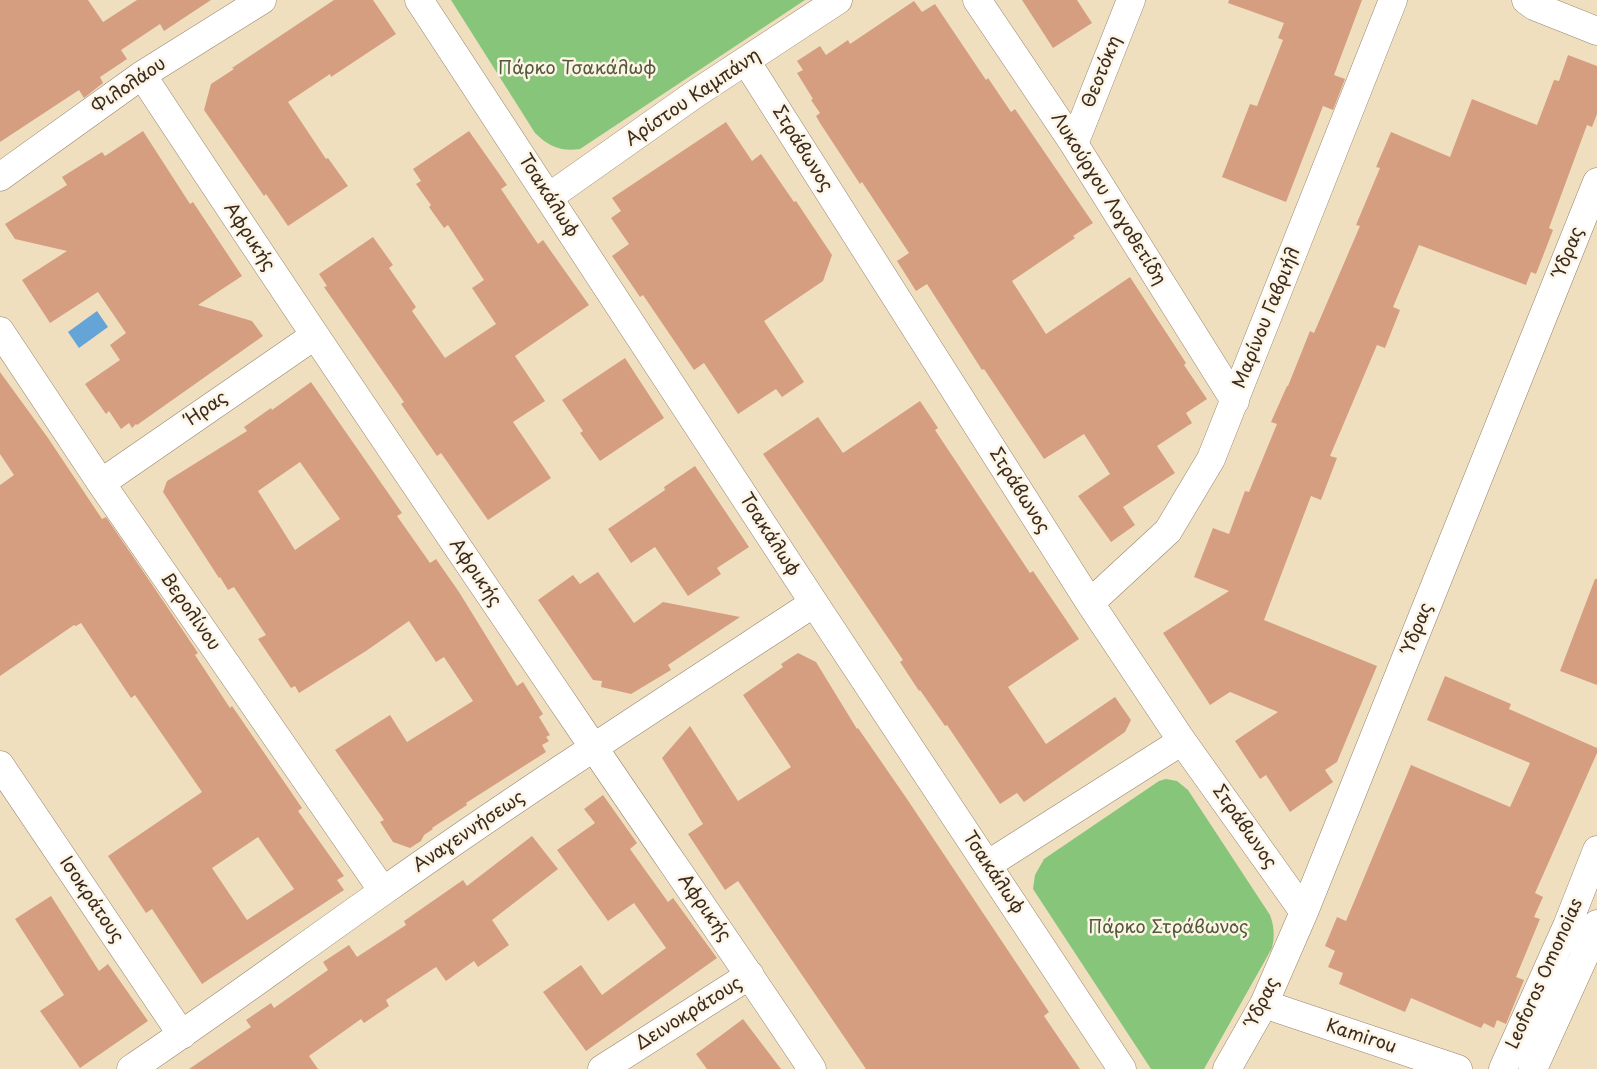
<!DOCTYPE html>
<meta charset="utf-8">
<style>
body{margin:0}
canvas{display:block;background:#f0dfbe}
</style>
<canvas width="1597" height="1069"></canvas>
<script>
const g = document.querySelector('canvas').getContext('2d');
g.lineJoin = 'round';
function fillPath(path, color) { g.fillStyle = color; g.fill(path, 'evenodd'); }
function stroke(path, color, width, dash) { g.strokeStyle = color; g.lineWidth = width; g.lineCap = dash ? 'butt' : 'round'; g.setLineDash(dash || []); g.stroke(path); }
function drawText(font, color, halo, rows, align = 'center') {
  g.font = font + ' "Playpen Sans",sans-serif'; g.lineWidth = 5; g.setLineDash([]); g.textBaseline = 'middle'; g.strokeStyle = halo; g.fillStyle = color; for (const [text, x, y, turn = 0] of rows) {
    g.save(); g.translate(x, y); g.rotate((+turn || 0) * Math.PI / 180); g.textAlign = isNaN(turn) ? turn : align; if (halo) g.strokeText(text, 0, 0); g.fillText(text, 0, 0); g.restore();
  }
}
fillPath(new Path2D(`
 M451,0H805L580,149C561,152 548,146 535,133Z
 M1166,779L1177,781L1188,790L1270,915C1274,926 1275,936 1272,948L1204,1069H1151L1033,889L1035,875L1044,859L1159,781Z`), '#87c57b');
fillPath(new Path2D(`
 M97,311L108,327L79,348L68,332Z`), '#64a4d7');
fillPath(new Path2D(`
 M0,0H88L103,22L137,0H211L164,31L160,24L121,50L127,59L100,77L103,83L84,98L79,90L0,142Z
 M334,0H373L396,34L331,77L330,74L288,102L326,159L328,158L348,186L288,226L266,194L264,196L204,110L211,84L234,69L232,68Z
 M1022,0H1077L1092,23L1053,48Z
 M1229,0H1362L1334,75L1345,79L1333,110L1323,106L1286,202L1222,177L1250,104L1257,106L1283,40L1278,38L1284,23L1228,3Z
 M914,1L922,12L935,4L986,80L988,78L1011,112L1015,109L1093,223L1073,236L1075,238L1012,281L1046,334L1130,277L1186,363L1184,365L1207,399L1186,413L1192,423L1157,446L1175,473L1123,507L1135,525L1111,542L1078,496L1110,474L1084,434L1044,459L984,369L982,370L927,284L916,291L897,261L909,253L862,182L860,184L820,123L816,116L820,113L811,100L813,99L797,73L803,70L797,61L820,46L826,55L848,40L850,44Z
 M1568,55L1597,66V114L1592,127L1587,125L1549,228L1553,230L1536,274L1531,272L1526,285L1419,245L1393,307L1400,310L1385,348L1377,345L1330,456L1337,458L1321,500L1311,496L1264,620L1377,666L1337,762L1325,770L1333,782L1290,812L1266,775L1260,779L1235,741L1278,712L1230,692L1210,705L1163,633L1229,591L1194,577L1213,528L1229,534L1245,491L1249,492L1277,424L1271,422L1287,386H1288L1310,331L1314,333L1360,226L1356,225L1380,168L1376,167L1391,132L1450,157L1472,99L1537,125L1554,80L1559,81Z
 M726,122L752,161L761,154L794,202L796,201L832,255L823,281L764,321L804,382L782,397L776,389L738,414L704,363L694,370L643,295L640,297L612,256L629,244L611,218L621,211L612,198Z
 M143,131L190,204L193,202L242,276L198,305L252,321L263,336L137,425L136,424L132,428L129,423L121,429L109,411L106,414L85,384L120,360L110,345L126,333L98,292L50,323L22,280L67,251L15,239L5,224L67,185L62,177L102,152L105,156Z
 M469,131L507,185L501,189L538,244L543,240L589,305L515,356L545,401L513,422L551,478L488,520L441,453L437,456L401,404L404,402L324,287L327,286L319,274L373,237L393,265L389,268L416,307L412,311L445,358L496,324L472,288L484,280L448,225L444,228L429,207L431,205L416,184L421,181L413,169Z
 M625,358L664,418L600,461L580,433L583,431L562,400Z
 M0,372L48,438L102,519L106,517L147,577L198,653L195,655L230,708L232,706L302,808L298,811L344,876L337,880L344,890L202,984L152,909L146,913L108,856L202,792L135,695L131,698L81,623L76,626L74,625L0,676V485L14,475L0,454ZM258,837L294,889L247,920L212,868Z
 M311,382L402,513L397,516L430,563L436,559L459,592L517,686L523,682L543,714L539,717L550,735L546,737L549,741L542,745L546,752L466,803L467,805L432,828L433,829L424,835L421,841L410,848L393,842L380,822L384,820L335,750L390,715L407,742L473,701L444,657L436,662L409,621L366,651L299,693L295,686L291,688L258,639L266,635L234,587L228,590L220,577L219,578L163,492L167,481L247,431L244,427L271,408L272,410ZM300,462L340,519L295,550L258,491Z
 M920,401L938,428L935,430L1030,573L1033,571L1079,639L1008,687L1046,744L1115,697L1131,720L1125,732L1024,802L1017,793L1000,804L947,725L945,726L920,690L919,691L900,662L903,660L763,454L818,417L843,453Z
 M695,466L749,547L717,568L721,574L688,596L655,547L631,563L608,529L665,490L664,487Z
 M598,572L634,623L663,602L740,617L668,665L671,670L631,694L601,687L602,681L593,680L538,600L573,575L580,584Z
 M1595,579H1597V685L1560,671Z
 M798,653L816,662L857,729L858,728L907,799L1049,1012L1044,1016L1080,1069H866L738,881L725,890L688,834L703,824L662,758L690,726L738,801L791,767L743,695L783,667L781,664Z
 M1445,676L1511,704L1509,709L1597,748V753L1535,893L1543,897L1534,917L1540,919L1516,977L1524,980L1506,1024L1497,1020L1494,1028L1484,1023L1481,1028L1411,998L1405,1012L1339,984L1343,973L1328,967L1335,951L1325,946L1337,917L1346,921L1411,765L1510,807L1530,763L1427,720Z
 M603,795L637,843L630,849L668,902L673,898L717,958L586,1051L543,992L581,965L602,995L666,948L634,903L608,921L557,850L595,823L584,809Z
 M532,836L558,869L492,920L509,945L478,967L474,961L446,981L436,967L386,1000L389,1006L364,1023L361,1019L309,1056L318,1069H189L251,1027L246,1020L271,1003L274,1008L328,970L323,962L349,945L357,957L406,925L404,921L463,880L467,886Z
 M51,896L99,971L108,964L148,1021L80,1068L40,1011L64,995L15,919Z
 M743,1019L781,1069H707L696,1054Z`), '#d59e81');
const street = new Path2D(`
 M419,0L814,603L1122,1069
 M977,0L1074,144L1235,401
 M1526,0L1534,6L1597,31
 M746,61L1090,603L1182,741L1304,912
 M142,75C290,300 441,523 592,745C665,853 740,960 812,1069
 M1074,144L1131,0
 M0,177L142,75L262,0
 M549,197L695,94L838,0
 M0,331L101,483L383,891
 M101,483L314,336
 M1090,603L1168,531L1211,459L1393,0
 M0,765L182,1035
 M987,865L1182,741
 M1264,1004L1458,1069
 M131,1069C216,1012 298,951 382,892C523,792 669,698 814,603
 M602,1069L750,975
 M1227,1069L1264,1004L1304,912L1597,182`);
const secondary = new Path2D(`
 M1503,1069L1567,926L1597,850
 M1533,1069L1583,959L1597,924`);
stroke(street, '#96846e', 29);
stroke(secondary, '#96846e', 29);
stroke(street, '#fff', 28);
stroke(secondary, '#fff', 28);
drawText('18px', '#52583a', '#fcf5e5', [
 ["Πάρκο Τσακάλωφ",577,69],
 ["Πάρκο Στράβωνος",1168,928]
]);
drawText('18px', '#3b2a1e', '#fcf5e5', [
 ["Θεοτόκη",1102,72,-68],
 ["Φιλολάου",129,86,-34],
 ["Αρίστου Καμπάνη",693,98,-34],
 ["Στράβωνος",802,149,58],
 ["Τσακάλωφ",548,196,57],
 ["Λυκούργου Λογοθετίδη",1108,199,58],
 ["Αφρικής",249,237,57],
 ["Ύδρας",1569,252,-68],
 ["Μαρίνου Γαβριήλ",1267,318,-68],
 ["Ήρας",207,409,-35],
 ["Στράβωνος",1019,491,58],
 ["Τσακάλωφ",769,535,57],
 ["Αφρικής",475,573,56],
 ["Βερολίνου",190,612,55],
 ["Ύδρας",1418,628,-68],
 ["Στράβωνος",1244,827,55],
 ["Αναγεννήσεως",469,832,-34],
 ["Τσακάλωφ",993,873,56],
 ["Ισοκράτους",91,900,56],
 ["Αφρικής",704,908,55],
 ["Leoforos Omonoias",1545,974,-66],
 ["Ύδρας",1263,1002,-64],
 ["Δεινοκράτους",689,1014,-32],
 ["Kamirou",1361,1037,18]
]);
</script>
